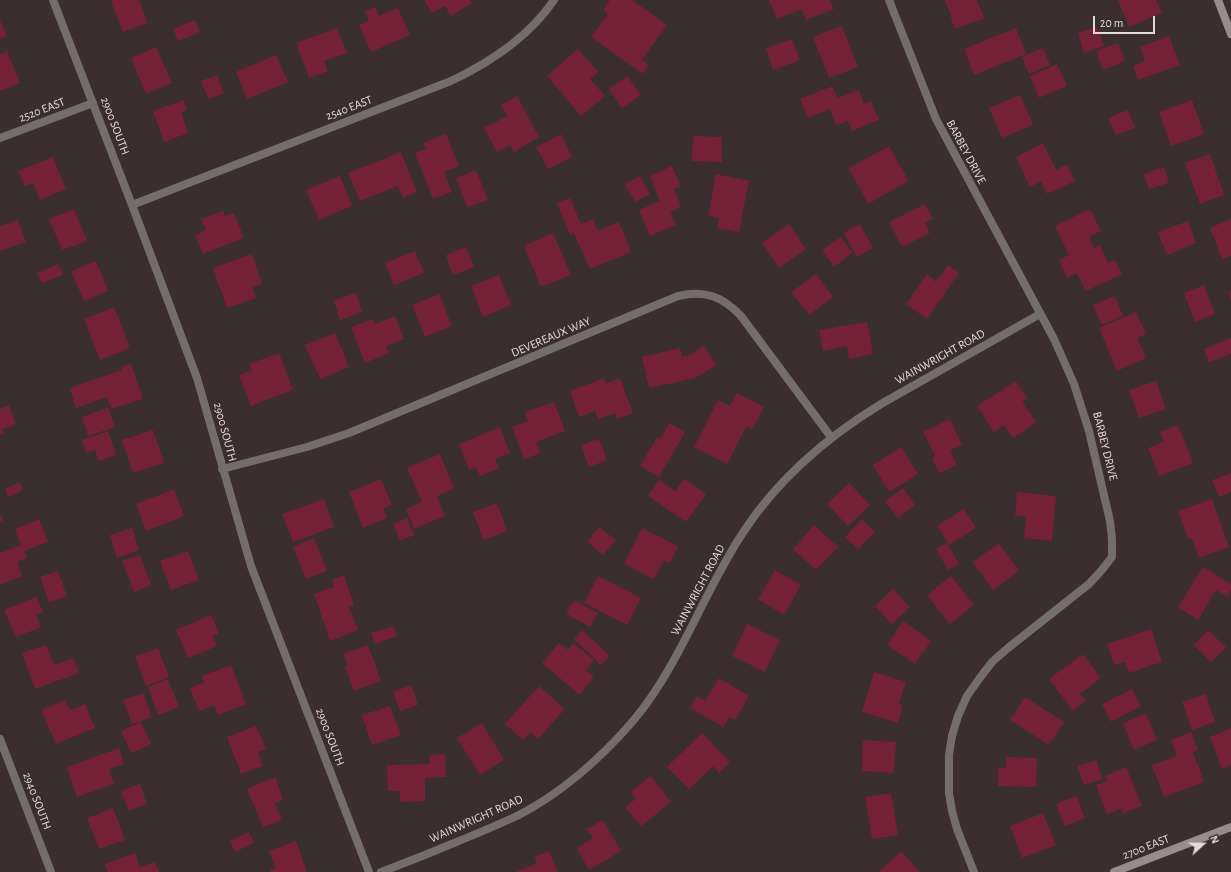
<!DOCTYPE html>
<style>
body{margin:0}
#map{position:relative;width:1231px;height:872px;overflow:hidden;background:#3a2e30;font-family:"Alegreya Sans",sans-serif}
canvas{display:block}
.north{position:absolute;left:1183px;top:824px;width:40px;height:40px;-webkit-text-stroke:3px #3a2e30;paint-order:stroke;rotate:69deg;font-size:11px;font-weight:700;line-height:16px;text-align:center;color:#e2dadb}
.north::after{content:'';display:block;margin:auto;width:14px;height:18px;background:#e2dadb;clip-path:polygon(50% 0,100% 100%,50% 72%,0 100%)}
.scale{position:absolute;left:1093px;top:16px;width:62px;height:18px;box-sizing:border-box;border:2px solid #e2dadb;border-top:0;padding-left:5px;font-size:12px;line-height:14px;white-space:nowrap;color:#e2dadb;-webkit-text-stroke:3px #3a2e30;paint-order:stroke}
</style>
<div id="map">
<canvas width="1231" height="872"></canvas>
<div class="north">N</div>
<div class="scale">20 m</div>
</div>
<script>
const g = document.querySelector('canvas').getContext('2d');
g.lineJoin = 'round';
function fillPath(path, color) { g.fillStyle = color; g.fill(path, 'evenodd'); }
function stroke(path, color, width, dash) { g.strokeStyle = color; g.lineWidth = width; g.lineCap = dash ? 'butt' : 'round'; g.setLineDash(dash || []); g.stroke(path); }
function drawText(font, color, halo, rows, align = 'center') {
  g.font = font + ' "Alegreya Sans",sans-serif'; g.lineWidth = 4; g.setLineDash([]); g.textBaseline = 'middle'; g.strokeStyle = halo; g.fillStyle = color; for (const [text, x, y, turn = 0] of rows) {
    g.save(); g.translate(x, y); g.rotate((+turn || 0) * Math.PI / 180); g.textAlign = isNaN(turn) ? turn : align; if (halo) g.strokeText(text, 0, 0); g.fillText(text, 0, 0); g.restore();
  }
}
fillPath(new Path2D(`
 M114,0H139L148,23L123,32L111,1Z
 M424,0H470L472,3L451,16L445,6L432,13Z
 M610,0H632L667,25L642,60L649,65L643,74L591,37L608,14L603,10Z
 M769,0H830L834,9L806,20L802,9L777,19Z
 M945,0H977L984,18L955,29Z
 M1118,0H1156L1162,13L1129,27Z
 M375,7L379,16L398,8L410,35L371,52L359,25L369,21L365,11Z
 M0,20L7,36L0,38Z
 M195,20L200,32L178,41L173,29Z
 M842,26L858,67L829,78L813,37Z
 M1097,27L1104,46L1084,53L1078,33Z
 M337,28L347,53L324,61L328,71L309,78L296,43Z
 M1016,28L1026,54L974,75L964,49Z
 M1169,36L1180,65L1138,80L1133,66L1145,61L1140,47Z
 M792,39L800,60L773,70L766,48Z
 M1118,43L1125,61L1103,70L1096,51Z
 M156,47L172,83L146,94L131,58Z
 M1043,48L1050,65L1029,74L1022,57Z
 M578,49L598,72L590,79L605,96L581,116L547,76Z
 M7,51L20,83L0,91V54Z
 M276,55L288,82L247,99L236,72Z
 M1057,64L1067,86L1039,98L1030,76Z
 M217,75L224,93L208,99L201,81Z
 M627,76L641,95L622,108L609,89Z
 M833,86L837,98L859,90L864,104L871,101L879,120L852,131L848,121L836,125L830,109L808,118L800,99Z
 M1020,95L1033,125L1002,138L989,108Z
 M517,96L539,137L514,152L510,145L497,152L484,128L507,116L501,105Z
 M184,100L187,110L181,112L188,133L164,142L153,111Z
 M1192,100L1204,134L1171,146L1159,112Z
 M1128,110L1135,128L1116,135L1108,118Z
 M446,134L459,166L444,172L452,192L433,199L415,153L426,149L423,143Z
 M561,134L572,157L548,169L536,147Z
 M693,136L722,137V162L692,161Z
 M1043,143L1056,170L1067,164L1075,181L1047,194L1041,181L1030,187L1016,157Z
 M889,146L909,181L868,204L849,168Z
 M401,152L417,192L403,198L398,186L360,201L348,173Z
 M1210,154L1224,195L1200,204L1185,163Z
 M53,157L66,189L40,200L33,183L25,186L18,171Z
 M672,166L681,187L674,189L681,207L670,212L676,225L650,236L639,210L660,201L650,176Z
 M1164,167L1169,183L1149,189L1144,174Z
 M476,170L488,200L467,207L456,178Z
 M716,174L749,181L739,232L717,228L719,218L708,216Z
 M340,176L352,206L319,220L306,190Z
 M640,176L650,194L635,202L625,184Z
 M570,198L581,224L593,219L598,231L619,222L631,252L590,269L574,233L570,235L557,203Z
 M925,204L933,219L925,223L930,233L902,247L889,222Z
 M74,209L87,241L62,250L49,219Z
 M1090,209L1101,231L1089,237L1094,248L1100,245L1108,263L1115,260L1122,274L1086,291L1077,273L1067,278L1059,260L1069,255L1055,226Z
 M223,211L225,216L234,213L244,238L203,254L195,235L206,230L201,219Z
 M1231,219V256L1222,259L1210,228Z
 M18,220L26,242L0,251V226Z
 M1188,221L1196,243L1167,255L1158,232Z
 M789,224L806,249L779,268L762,243Z
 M860,224L873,248L857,257L844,233Z
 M553,233L571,275L541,287L524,246Z
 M841,237L852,253L834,267L822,250Z
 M466,247L474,267L453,275L446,255Z
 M415,251L424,273L394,285L385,263Z
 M252,254L262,284L252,287L256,298L227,308L213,268Z
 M96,261L108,291L84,301L71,271Z
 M58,264L63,275L42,283L37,273Z
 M948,265L959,273L927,319L906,304L927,274L936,282Z
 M816,274L833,297L809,315L791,292Z
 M499,275L511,305L483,317L471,286Z
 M1204,285L1215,314L1195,322L1184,293Z
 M1231,291V300L1228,292Z
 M356,293L362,312L340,320L334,300Z
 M439,294L452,326L425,337L412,305Z
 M1115,296L1123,316L1102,325L1093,305Z
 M114,307L130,348L100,360L84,319Z
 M1136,312L1146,334L1137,338L1146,358L1117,371L1099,328Z
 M395,316L404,339L386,346L389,353L365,363L351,327L373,319L375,324Z
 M867,322L873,354L849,359L847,346L823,351L819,330Z
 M335,333L349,367L320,379L305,345Z
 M1231,338V354L1209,362L1204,349Z
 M704,346L717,365L695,378L649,388L642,357L680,348L682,357L688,356Z
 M279,353L293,390L251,406L239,375L252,370L249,364Z
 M131,364L143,399L111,409L107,397L76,408L70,388L122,370L121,367Z
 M604,378L606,383L620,378L633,413L617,419L615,413L598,419L595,411L579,417L570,391Z
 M1016,381L1027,398L1022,402L1036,422L1013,438L1004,425L994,432L977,406Z
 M1156,381L1166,409L1139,418L1129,390Z
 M737,393L764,407L752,429L746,426L727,464L694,447L718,400L730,406Z
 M554,402L565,431L536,442L541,453L524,459L512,427L528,421L525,412Z
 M9,405L16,424L2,430L4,434L0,435V409Z
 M108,407L115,427L88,436L82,417Z
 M950,419L962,445L950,450L957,465L939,473L932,458L935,456L923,432Z
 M670,423L685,432L659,477L640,466L657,437L660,439Z
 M1178,425L1193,463L1159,476L1148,448L1164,442L1160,432Z
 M500,427L510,453L495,459L499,468L480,476L476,467L469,470L459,444Z
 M153,430L164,463L133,473L122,440Z
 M108,431L116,455L98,461L95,450L86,453L82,440Z
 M599,439L607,460L589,467L581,445Z
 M901,447L918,474L889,492L873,465Z
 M440,454L454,488L437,496L445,516L414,529L406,509L422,502L407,468Z
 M1231,473V492L1219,497L1212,480Z
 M381,479L392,505L383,508L387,518L363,528L349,492Z
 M684,479L706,494L686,522L648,496L659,480L675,491Z
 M20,482L23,490L8,497L5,489Z
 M849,483L870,505L848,526L827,504Z
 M903,488L915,505L898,518L885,501Z
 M174,489L184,516L146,531L136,504Z
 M1017,492L1056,496L1052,541L1024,538L1026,517L1015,516Z
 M324,499L334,527L293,542L282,514Z
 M1212,499L1229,547L1199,558L1192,538L1189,540L1178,511Z
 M497,503L507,531L483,540L473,512Z
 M964,509L976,528L949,545L937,526Z
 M0,513L3,521L0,522Z
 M407,518L414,535L400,541L393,524Z
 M39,519L48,542L24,551L27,558L17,562L22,576L0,585V553L21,545L15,529Z
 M862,519L875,532L858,549L845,537Z
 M814,525L838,547L816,570L793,549Z
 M599,527L616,540L603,555L587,542Z
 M132,528L139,550L117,558L110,535Z
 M642,528L678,546L670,563L664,560L654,579L624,564Z
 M314,538L327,571L306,579L293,547Z
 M947,543L959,564L948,570L936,549Z
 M999,543L1019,571L993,590L973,562Z
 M188,551L199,580L171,590L160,561Z
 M140,555L151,585L134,592L122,561Z
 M1203,567L1231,584V590L1227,597L1216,590L1198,620L1178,607Z
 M775,570L801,585L784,615L758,599Z
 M58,571L67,596L49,602L40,577Z
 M344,575L354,605L349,607L358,630L330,641L314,594L334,587L332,580Z
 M598,576L641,598L627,625L584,603Z
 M951,576L974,605L950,624L927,595Z
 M893,589L910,607L892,624L875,606Z
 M36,597L43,612L36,615L41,627L16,637L4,610Z
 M574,600L598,613L590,627L566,614Z
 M211,615L219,634L212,636L217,646L188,658L176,630Z
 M903,621L931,641L915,664L887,645Z
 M747,624L780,640L765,672L732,656Z
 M393,626L397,636L375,644L371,633Z
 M1151,629L1162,662L1129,673L1125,662L1114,665L1107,644Z
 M582,630L610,656L601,665L574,639Z
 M1208,630L1226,647L1211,662L1194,645Z
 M559,643L568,650L573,643L594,660L586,670L594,677L580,695L542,663Z
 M46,645L54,665L73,658L79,673L35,689L22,653Z
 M368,645L381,681L354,691L345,667L348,666L344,654Z
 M158,648L169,677L146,686L135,656Z
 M1083,654L1101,678L1080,694L1086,701L1073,711L1049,679Z
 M231,665L246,704L218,715L214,705L199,711L190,688L204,682L202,676Z
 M874,672L906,682L899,704L903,705L898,723L862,712Z
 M719,678L749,696L735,720L730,717L723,727L690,708L697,696L705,701Z
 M168,679L179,707L158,715L148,687Z
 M411,685L418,705L400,711L393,692Z
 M539,686L565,709L538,739L530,732L523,740L505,724Z
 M1132,689L1141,706L1111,722L1102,704Z
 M143,693L152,717L132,724L123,700Z
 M1206,694L1215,722L1192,730L1182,702Z
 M1025,697L1064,722L1049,745L1010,720Z
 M65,700L70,710L85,704L95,728L56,744L41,710Z
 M390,706L401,735L372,745L362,715Z
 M1146,713L1157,740L1134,750L1123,723Z
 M141,722L151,744L131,753L121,731Z
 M482,723L504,760L480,775L457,738Z
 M256,726L266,749L258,752L263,766L241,774L227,737Z
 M1231,728V765L1222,769L1210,737Z
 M1191,732L1198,750L1193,752L1204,782L1164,797L1152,765L1177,756L1171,740Z
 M702,733L730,762L719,773L713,766L689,789L667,767Z
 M863,740L896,742L894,773L862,771Z
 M119,748L124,764L109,769L114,784L77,797L67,767Z
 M445,754L446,777L425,778V801L400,802V791H388L387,765L430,764V755Z
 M1006,757L1037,758L1036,787L998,786V768H1006Z
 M1096,760L1103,779L1084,785L1077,766Z
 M1126,767L1142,806L1123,813L1121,809L1107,814L1096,785L1107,781L1105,776Z
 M651,776L671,802L641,826L625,807L636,799L630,792Z
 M275,777L283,799L275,803L282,820L263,827L247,789Z
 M140,784L147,804L129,811L121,791Z
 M891,793L898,835L872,839L865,797Z
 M1077,796L1085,818L1065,826L1056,804Z
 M113,808L125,840L99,849L87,818Z
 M1043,813L1056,845L1022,858L1010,826Z
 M603,820L621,851L589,870L577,848L593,838L587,829Z
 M249,832L254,843L235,852L230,841Z
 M296,841L307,872H271L270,870L276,868L269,851Z
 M549,851L558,872H516L537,863L534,857Z
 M901,851L920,872H879Z
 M135,853L140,867L155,862L159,872H108L105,864Z`), '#742137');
stroke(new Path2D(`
 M53,0L132,205L197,378L251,566L369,872
 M889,0L936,119L1054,339L1074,384L1089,431L1110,521L1112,539V557L1101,571L1089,584L1008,648L992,662L979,679L967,696L958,716L952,736L949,755V793L952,811L957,829L974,872
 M0,138L93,103
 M132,205L451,81C491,62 529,37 554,0
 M222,469L307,447L349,433L678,296C705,290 722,296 741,316L831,437
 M0,739L51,872
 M381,872C405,863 430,853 454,843C476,834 498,825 519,815C563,792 601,758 633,721C681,664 703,592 744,531C779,478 827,437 881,404L1040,314`), '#736d6d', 8);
stroke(new Path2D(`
 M1218,0L1231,34
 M1114,872L1231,827`), '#978d8f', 8);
drawText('12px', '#e2dadb', '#3a2e30', [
 ["2540 EAST",349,108,-21],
 ["2520 EAST",42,110,-21],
 ["2900 SOUTH",115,126,69],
 ["BARBEY DRIVE",966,152,62],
 ["DEVEREAUX WAY",551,337,-23],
 ["WAINWRIGHT ROAD",940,357,-29],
 ["2900 SOUTH",225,432,75],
 ["BARBEY DRIVE",1105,446,76],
 ["WAINWRIGHT ROAD",698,590,-62],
 ["2900 SOUTH",330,737,69],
 ["2940 SOUTH",37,801,69],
 ["WAINWRIGHT ROAD",476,819,-24],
 ["2700 EAST",1146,847,-21]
]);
</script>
